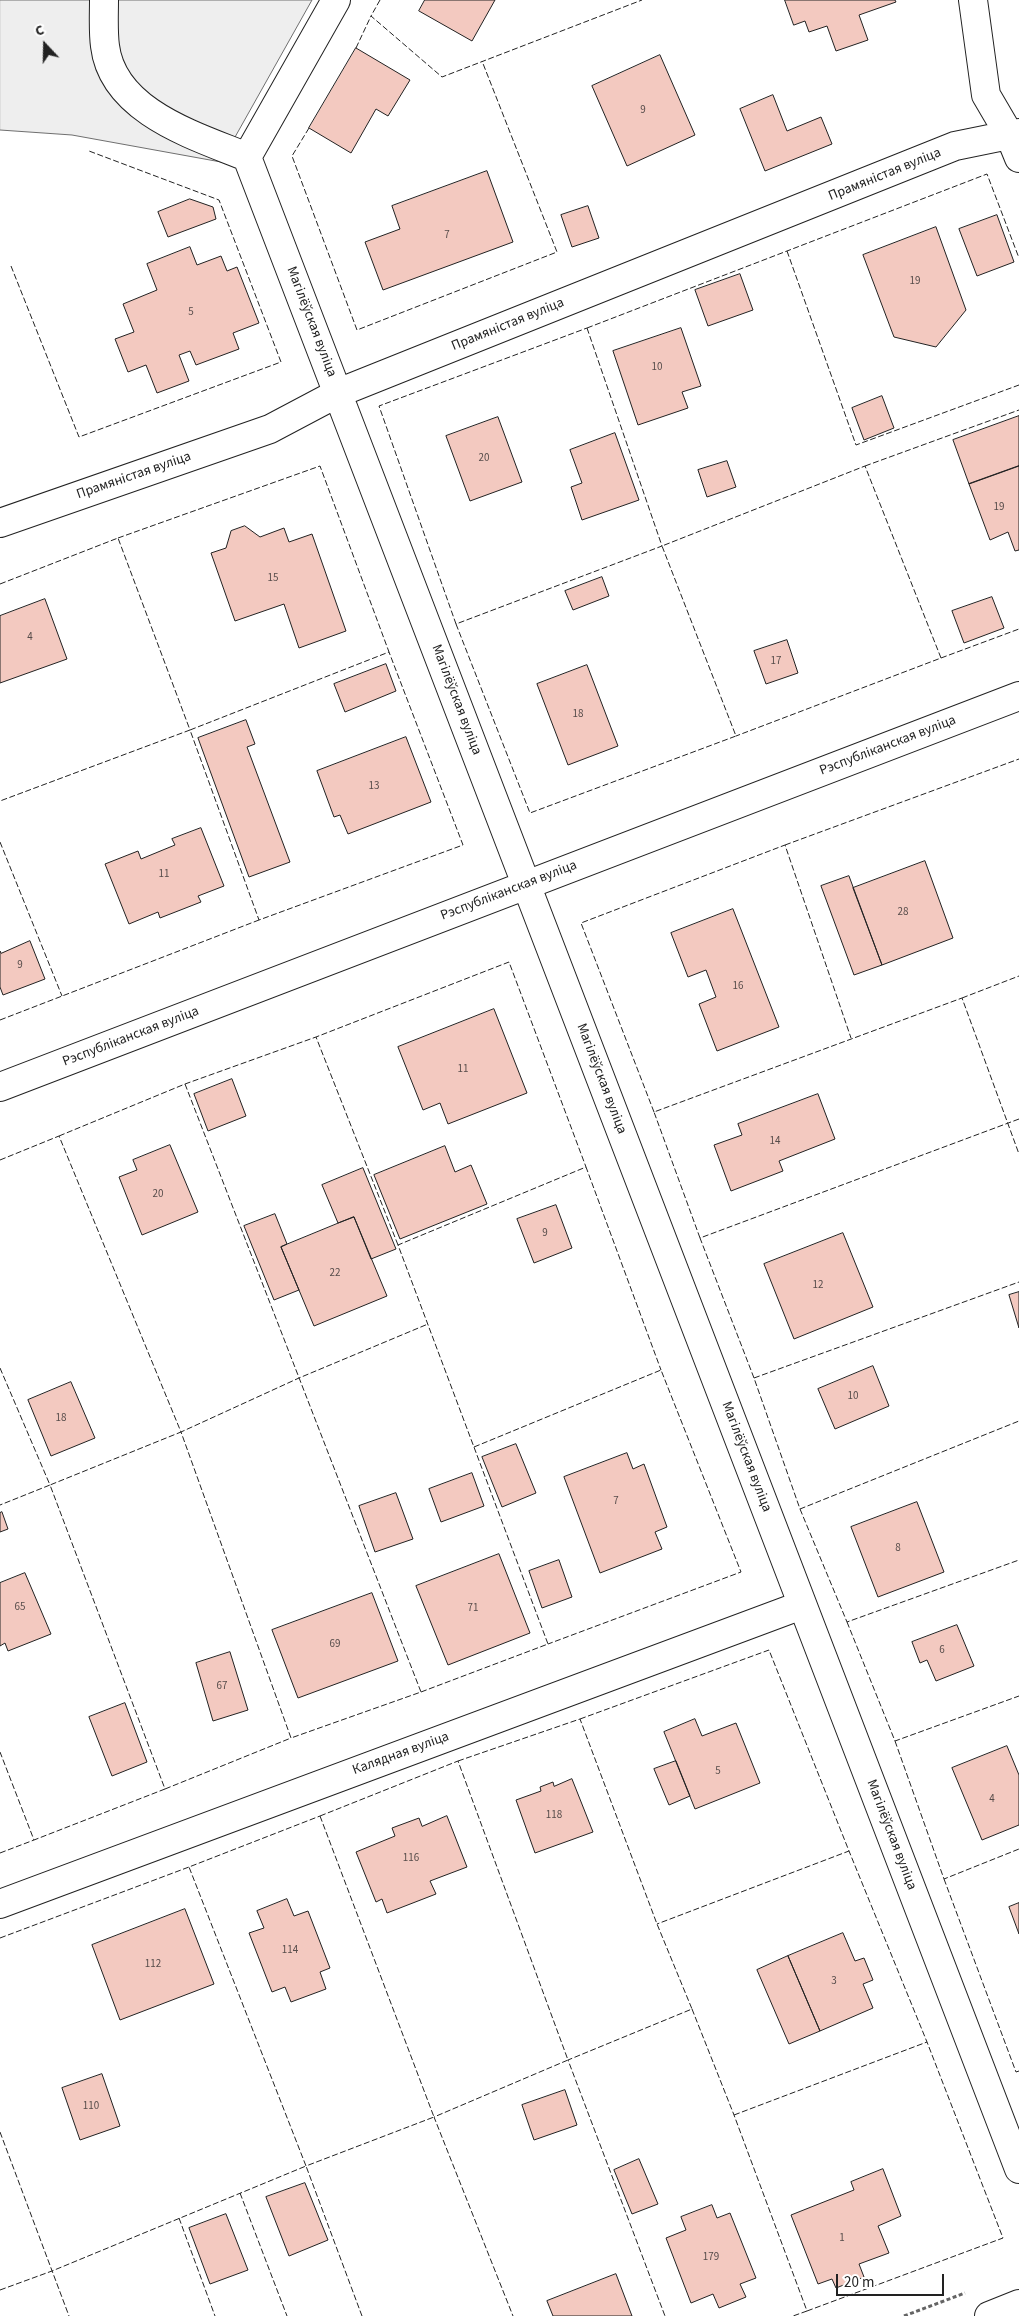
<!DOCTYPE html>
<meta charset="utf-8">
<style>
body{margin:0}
#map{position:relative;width:1019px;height:2316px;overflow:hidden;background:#fff;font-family:"Source Sans 3",sans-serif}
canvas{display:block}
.north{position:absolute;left:20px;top:20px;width:50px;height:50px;-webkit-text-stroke:4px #fff;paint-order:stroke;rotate:339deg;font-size:14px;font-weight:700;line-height:20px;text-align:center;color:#222}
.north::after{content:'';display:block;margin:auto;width:18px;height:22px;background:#222;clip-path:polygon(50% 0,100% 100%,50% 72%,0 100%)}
.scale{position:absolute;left:836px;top:2274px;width:108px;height:22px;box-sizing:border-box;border:2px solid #222;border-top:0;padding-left:6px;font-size:15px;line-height:18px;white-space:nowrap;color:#222;-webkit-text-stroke:4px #fff;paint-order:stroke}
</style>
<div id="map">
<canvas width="1019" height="2316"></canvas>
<div class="north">С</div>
<div class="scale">20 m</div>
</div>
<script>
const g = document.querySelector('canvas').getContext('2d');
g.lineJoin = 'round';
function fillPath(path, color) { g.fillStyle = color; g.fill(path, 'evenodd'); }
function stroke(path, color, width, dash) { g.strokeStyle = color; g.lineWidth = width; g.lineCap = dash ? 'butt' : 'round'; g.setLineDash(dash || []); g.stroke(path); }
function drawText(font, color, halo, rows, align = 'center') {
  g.font = font + ' "Source Sans 3",sans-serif'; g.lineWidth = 4; g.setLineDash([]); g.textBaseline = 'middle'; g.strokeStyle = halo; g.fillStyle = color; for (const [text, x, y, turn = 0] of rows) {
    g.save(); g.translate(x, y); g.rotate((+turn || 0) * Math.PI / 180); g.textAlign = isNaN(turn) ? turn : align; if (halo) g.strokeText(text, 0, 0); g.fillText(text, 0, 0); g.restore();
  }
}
const green = new Path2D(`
 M0,0H312L221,162L72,135L0,130Z`);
fillPath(green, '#eee');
stroke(green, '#6f6f6f', 1);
const building = new Path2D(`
 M425,0H495L472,41L419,11Z
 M785,0H895L896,2L859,15L868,40L836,51L827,26L809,32L805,21L794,25Z
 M356,48L410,80L388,116L376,109L351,153L309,128Z
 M660,55L695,135L627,166L592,86Z
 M773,95L787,131L821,117L832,144L765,171L740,109Z
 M487,171L513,242L383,290L365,242L400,229L392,206Z
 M190,199L213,207L216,219L168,237L158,212Z
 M588,206L599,238L572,247L561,215Z
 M997,215L1014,262L977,276L959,229Z
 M936,227L966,310L936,347L894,337L863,255Z
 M190,247L197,265L221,256L227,271L237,267L259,323L233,333L239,349L196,365L190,351L179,355L189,381L157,393L146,365L128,372L115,339L134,332L123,304L157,290L147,264Z
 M740,274L753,310L708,326L695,290Z
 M681,328L701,386L682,392L688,408L638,425L613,351Z
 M882,396L894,428L864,440L852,408Z
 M1019,416V466L969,484L953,440Z
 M498,417L522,482L470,501L446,436Z
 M615,433L639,500L582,520L571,487L582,483L570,450Z
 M727,461L736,487L707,497L698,470Z
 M1019,466V550L1015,551L1008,532L990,540L969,484Z
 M245,526L260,537L284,528L289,542L312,534L346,631L299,648L284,604L235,621L211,553L226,548L231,531Z
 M602,577L609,596L573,610L565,591Z
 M992,597L1004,628L964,643L952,611Z
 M45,599L67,659L0,683V616Z
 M787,640L798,673L766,684L754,651Z
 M386,664L396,691L345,712L334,684Z
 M587,665L618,746L568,765L537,684Z
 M246,720L255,744L247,747L290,862L249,877L198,738Z
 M406,737L431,802L348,834L340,815L334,817L317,771Z
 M201,828L224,886L198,896L201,902L160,918L158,912L129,924L105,864L138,851L141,859L175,845L172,839Z
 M925,861L953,938L882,965L853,888Z
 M849,876L882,965L854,975L821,886Z
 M733,909L779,1027L717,1051L699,1004L716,997L706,970L688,977L671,933Z
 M30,941L45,979L3,995L0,987V951L1,953Z
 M494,1009L527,1093L448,1124L440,1103L423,1110L398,1047Z
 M232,1079L246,1116L208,1131L194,1094Z
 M818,1094L835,1139L779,1161L783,1171L731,1191L714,1145L742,1135L738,1124Z
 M170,1145L198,1212L142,1235L119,1177L137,1170L133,1160Z
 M445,1146L455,1172L471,1165L487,1204L400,1239L374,1175Z
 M363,1168L396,1249L371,1259L354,1217L338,1223L322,1185Z
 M556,1205L572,1248L534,1263L517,1219Z
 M275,1214L287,1244L281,1247L299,1290L274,1300L244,1226Z
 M354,1217L387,1296L314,1326L281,1247Z
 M843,1233L873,1307L794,1339L764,1264Z
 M1019,1292V1328L1009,1295Z
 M873,1366L889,1406L835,1429L818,1389Z
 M71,1382L95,1438L51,1456L28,1400Z
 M516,1444L536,1493L502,1507L482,1457Z
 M627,1453L633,1469L644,1464L667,1527L655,1532L662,1549L600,1573L564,1477Z
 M472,1473L484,1506L441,1522L429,1489Z
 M396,1493L413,1539L375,1552L359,1506Z
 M917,1502L944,1572L878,1597L851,1527Z
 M2,1512L8,1529L0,1532V1513Z
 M499,1554L530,1633L448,1665L416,1586Z
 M559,1560L572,1597L542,1608L529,1571Z
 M25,1573L51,1634L8,1651L5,1643L0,1646V1583Z
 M372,1593L398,1661L298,1698L272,1630Z
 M957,1625L974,1666L936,1681L927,1660L920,1663L912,1642Z
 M230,1652L248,1710L213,1721L196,1663Z
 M125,1703L147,1762L112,1776L89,1717Z
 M695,1719L702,1736L736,1723L760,1783L695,1809L664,1732Z
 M1007,1746L1019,1775V1825L982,1840L952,1768Z
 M676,1761L690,1796L669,1805L654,1769Z
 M572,1779L593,1832L535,1853L516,1800L541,1791L540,1787L553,1782L554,1786Z
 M447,1816L467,1867L430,1881L436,1894L387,1913L382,1899L376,1902L356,1852L395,1836L392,1828L419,1818L422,1826Z
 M287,1899L294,1916L308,1911L330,1968L320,1972L326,1989L291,2002L285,1987L272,1992L249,1933L264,1928L257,1911Z
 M1019,1903V1934L1009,1907Z
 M185,1909L214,1984L120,2020L92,1945Z
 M843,1933L855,1961L864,1958L873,1980L863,1984L873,2008L820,2031L788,1956Z
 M788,1956L820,2031L789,2044L757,1970Z
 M102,2074L120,2126L80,2140L62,2088Z
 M565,2090L577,2125L534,2140L522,2105Z
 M639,2159L658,2204L632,2214L614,2170Z
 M883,2169L901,2216L878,2226L889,2253L859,2264L864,2277L836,2288L832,2279L818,2284L791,2215L854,2190L851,2182Z
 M305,2183L328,2240L289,2256L266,2197Z
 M712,2205L717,2218L730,2213L756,2278L740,2284L746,2297L719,2308L713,2294L691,2303L666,2238L686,2230L681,2217Z
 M226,2214L248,2270L210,2284L189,2228Z
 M616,2274L632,2316H553L547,2301Z`);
fillPath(building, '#f3c9c0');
stroke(building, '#222', 1);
const minor = new Path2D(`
 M104,0C104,15 103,31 105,46C113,112 196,136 247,157
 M973,0L986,95L1010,136L1019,158
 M247,157L1019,2169
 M247,157L336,0
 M0,523L270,429L338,393L955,146L1019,133
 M0,1087L1019,696
 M0,1904L802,1605`);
const tertiary = new Path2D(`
 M989,2316L1019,2304`);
stroke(minor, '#222', 30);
stroke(tertiary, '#222', 30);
stroke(new Path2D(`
 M904,2316L965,2293`), '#646464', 3, [4, 2.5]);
stroke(minor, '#fff', 28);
stroke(tertiary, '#fff', 28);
stroke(new Path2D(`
 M380,0L371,16L442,77L642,0
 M356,48L371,16
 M309,128L292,156L357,330L557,252L482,61
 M787,251L856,445L1019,385
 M11,266L79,437L281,362L219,200L89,151
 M587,328L662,546L456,624L379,406Z
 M587,328L987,174L1019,258
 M865,466L1019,410
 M118,538L320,466L389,652L190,730L259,920L463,845L389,652
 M0,584L118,538L190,730L0,801
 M456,624L530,813L736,736L662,546L865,466L941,658L736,736
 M941,658L1019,629
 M0,842L62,996
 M785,845L1019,759
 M962,998L1019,976
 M0,1020L259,920
 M185,1084L421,1692L291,1738
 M654,1112L581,923L785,845L851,1038
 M1019,1119L700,1238L754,1378L800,1509L1019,1421
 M59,1136L185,1084L316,1037
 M0,1160L59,1136L181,1432L50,1485L165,1789L34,1840L0,1752
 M700,1238L654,1112L962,998L1019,1154
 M398,1245L316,1037L509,962L586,1167
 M0,1368L50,1485L0,1505
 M754,1378L1019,1282
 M474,1447L661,1370L741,1572L548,1644
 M800,1509L847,1622L1019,1560
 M847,1622L895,1741L1019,1696
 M421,1692L548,1644L398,1245L586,1167L661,1370
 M580,1719L769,1650L849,1851L657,1924
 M895,1741L944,1879L1019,1849
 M458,1761L580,1719L657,1924L692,2009L568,2060L665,2316
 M165,1789L291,1738L181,1432L299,1378L428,1324
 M320,1816L434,2117L306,2166L189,1867Z
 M320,1816L458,1761L568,2060L434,2117L513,2316
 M0,1853L34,1840
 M944,1879L1016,2072L1019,2071
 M0,1938L189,1867
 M692,2009L734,2115L807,2311L793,2316
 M734,2115L927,2042L849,1851
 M0,2132L69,2316
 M240,2193L287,2316
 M179,2218L215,2316
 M0,2290L52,2271L306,2166L362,2316
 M807,2311L1003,2238L927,2042`), '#222', 1, [6, 2.5]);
drawText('11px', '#564c4a', null, [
 ["9",643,111],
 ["7",447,236],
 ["19",915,282],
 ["5",191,313],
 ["10",657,368],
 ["20",484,459],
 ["19",999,508],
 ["15",273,579],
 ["4",30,638],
 ["17",776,662],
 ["18",578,715],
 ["13",374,787],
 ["11",164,875],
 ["28",903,913],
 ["9",20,966],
 ["16",738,987],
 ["11",463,1070],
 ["14",775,1142],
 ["20",158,1195],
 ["9",545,1234],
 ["22",335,1274],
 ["12",818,1286],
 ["10",853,1397],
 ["18",61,1419],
 ["7",616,1502],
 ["8",898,1549],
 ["65",20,1608],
 ["71",473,1609],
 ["69",335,1645],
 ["6",942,1651],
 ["67",222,1687],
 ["5",718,1772],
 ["4",992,1800],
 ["118",554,1816],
 ["116",411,1859],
 ["114",290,1951],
 ["112",153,1965],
 ["3",834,1982],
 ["110",91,2107],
 ["1",842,2239],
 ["179",711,2258]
]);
drawText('14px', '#222', '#fff', [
 ["Прамяністая вуліца",885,175,-22],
 ["Магілёўская вуліца",311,322,69],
 ["Прамяністая вуліца",508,325,-22],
 ["Прамяністая вуліца",134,476,-19],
 ["Магілёўская вуліца",456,700,69],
 ["Рэспубліканская вуліца",888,746,-21],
 ["Рэспубліканская вуліца",509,891,-21],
 ["Рэспубліканская вуліца",131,1037,-21],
 ["Магілёўская вуліца",601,1079,69],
 ["Магілёўская вуліца",746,1457,69],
 ["Калядная вуліца",401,1754,-20],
 ["Магілёўская вуліца",891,1835,69]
]);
</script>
